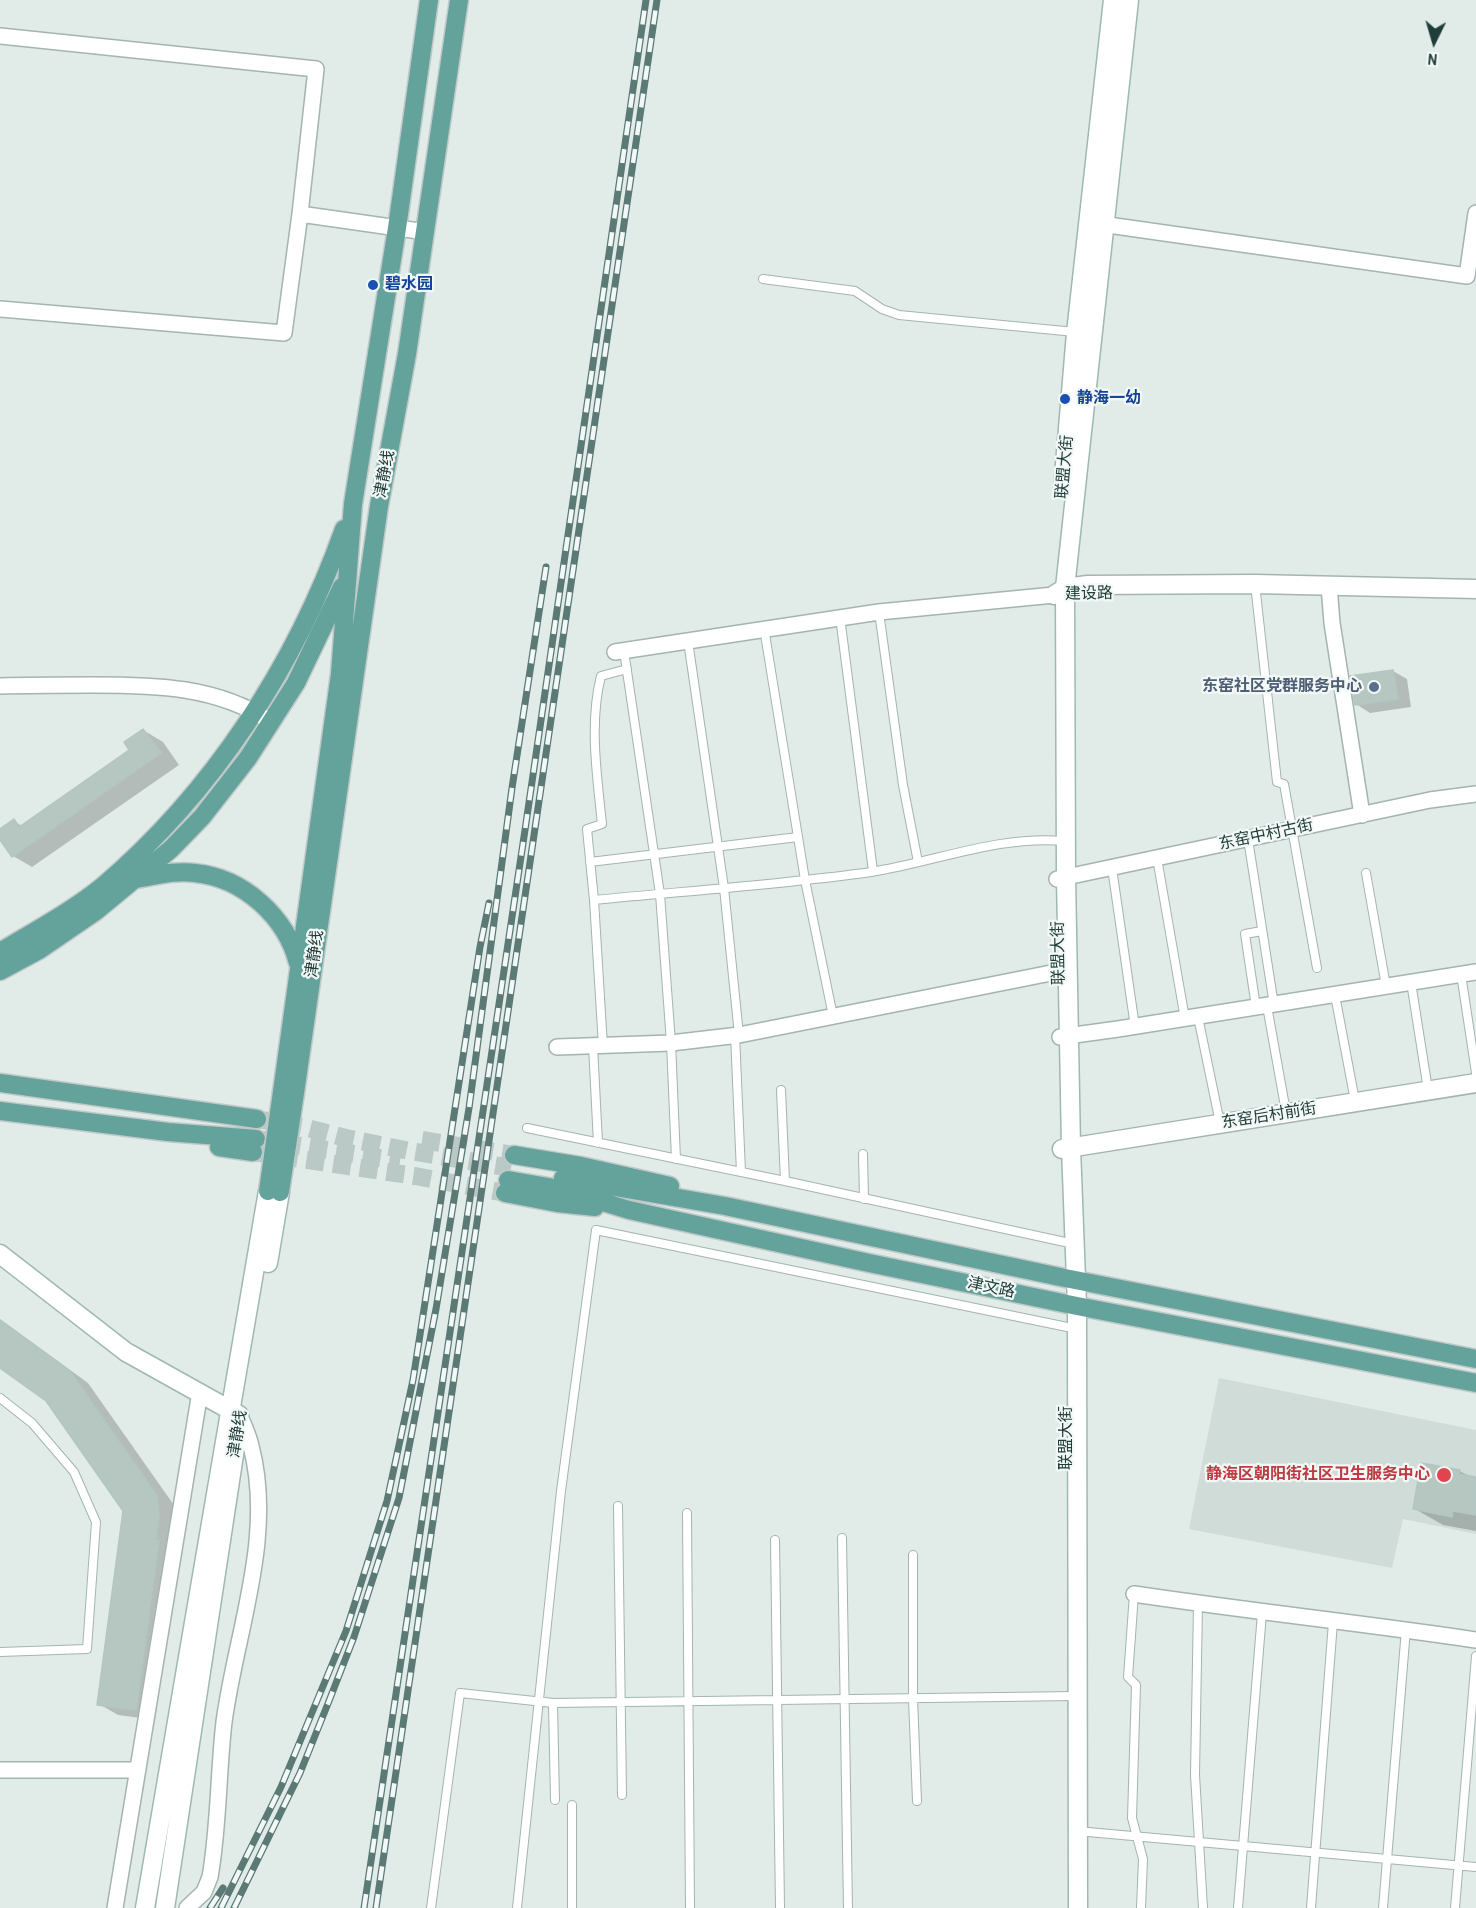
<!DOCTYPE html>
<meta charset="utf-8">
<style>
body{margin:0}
#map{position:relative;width:1476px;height:1908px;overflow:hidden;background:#e1ece9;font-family:"Archivo Narrow",sans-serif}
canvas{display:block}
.north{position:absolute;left:1404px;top:12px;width:60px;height:60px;-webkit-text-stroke:4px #f2f8f6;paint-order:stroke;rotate:185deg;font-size:16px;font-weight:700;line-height:24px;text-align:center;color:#213d3a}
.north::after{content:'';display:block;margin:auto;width:21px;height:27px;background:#213d3a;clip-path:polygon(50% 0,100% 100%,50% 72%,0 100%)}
</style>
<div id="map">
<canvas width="1476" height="1908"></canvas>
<div class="north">N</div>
</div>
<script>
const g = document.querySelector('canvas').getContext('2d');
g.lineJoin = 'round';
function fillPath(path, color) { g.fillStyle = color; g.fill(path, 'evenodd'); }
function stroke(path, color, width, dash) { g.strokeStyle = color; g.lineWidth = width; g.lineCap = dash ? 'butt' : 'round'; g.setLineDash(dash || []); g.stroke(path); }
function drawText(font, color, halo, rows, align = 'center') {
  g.font = font + ' "Archivo Narrow","Noto Sans SC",sans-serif'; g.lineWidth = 4.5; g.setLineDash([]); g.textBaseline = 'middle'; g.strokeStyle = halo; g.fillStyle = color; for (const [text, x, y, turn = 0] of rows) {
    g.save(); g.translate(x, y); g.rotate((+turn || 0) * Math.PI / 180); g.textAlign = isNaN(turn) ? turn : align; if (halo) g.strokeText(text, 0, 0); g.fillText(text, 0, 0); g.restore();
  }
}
fillPath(new Path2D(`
 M1219,1378L1476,1430V1534L1403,1519L1392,1568L1189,1529Z`), '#cfdcd8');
fillPath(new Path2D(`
 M1393,671L1407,679L1411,707L1370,713L1356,704Z
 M143,730L163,742L179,765L32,867L13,856L0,838V831L14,821L22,826L131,750Z
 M0,1319L88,1383L176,1508L178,1553L155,1720L118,1715L99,1704L124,1510L48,1400L0,1366Z
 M1459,1471L1476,1479V1531L1443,1525L1415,1509Z`), '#0003');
const building = new Path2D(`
 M1393,670L1398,699L1355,705L1350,676Z
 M143,729L161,753L12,857L0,840V829L14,819L19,827L129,750L124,742Z
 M0,1320L69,1370L157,1496L159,1515L156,1540L159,1541L136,1710L97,1705L123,1511L46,1401L0,1368Z
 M1421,1463L1460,1470L1459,1474L1476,1477V1515L1453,1511L1452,1517L1413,1509Z`);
fillPath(building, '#b6c7c2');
stroke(building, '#b3c6c1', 1.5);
stroke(new Path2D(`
 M257,1119L304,1127L346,1138L410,1151L511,1168
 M256,1139L400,1161
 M422,1140L514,1155
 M253,1152L415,1176L505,1193`), '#bbc9c6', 18, [18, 9]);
const service = new Path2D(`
 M763,279L855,291L882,309L899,315L1075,332
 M1255,584L1277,782L1284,784L1317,968
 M879,612L903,785L918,862
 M840,617L873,871
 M764,628L805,880L833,1016
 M688,641L724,888L739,1035
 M624,651L660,894L671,1043L676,1159
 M1248,839L1274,1005
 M1157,858L1185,1019
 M590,862L798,837
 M1112,868L1135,1027
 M1366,873L1386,986
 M594,900C686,891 779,885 871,872C935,862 999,835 1064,841
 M1461,974L1476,1073
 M1411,982L1428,1090
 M1335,995L1355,1101
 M1267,1006L1286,1112
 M1256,1007L1245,934L1262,931
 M1198,1017L1220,1123
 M735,1035L741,1172
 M593,1046L598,1143
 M603,1046L594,900L587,829L602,824C597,776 589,723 601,676L627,669
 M781,1090L785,1181
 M527,1128L785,1181L1074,1244
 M863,1154L864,1199
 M0,1398L32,1423L74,1472L96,1522L87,1649L0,1652
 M618,1506L622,1795
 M687,1513L690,1908
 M842,1538L848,1908
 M775,1540L780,1908
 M913,1555V1698L917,1801
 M1134,1594L1128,1677L1136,1685L1132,1818L1143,1859L1141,1908
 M1198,1604L1195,1775L1203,1908
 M553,1703L555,1800
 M572,1805V1908
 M1077,1831L1476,1867
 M431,1908L460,1693L553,1703L1076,1696
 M517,1908L561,1491L596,1230L1077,1329
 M1238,1908L1262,1613
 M1311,1908L1333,1622
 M1383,1908L1406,1629
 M1455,1908L1476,1656`);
const minor = new Path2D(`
 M0,36L316,69L300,214L284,333L0,309
 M300,214L426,232
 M1094,223L1467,276L1476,213
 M1329,586L1332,623L1362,815
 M615,652L879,612L1054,595
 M0,686C31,685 62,685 93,685C155,685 217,686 271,722
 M1057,879L1430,800L1476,794
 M1060,1037L1118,1029L1476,972
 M557,1047L671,1043L739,1035L1046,974L1068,971
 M1134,1594C1248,1611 1362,1623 1476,1640
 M0,1770H138
 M115,1908L200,1392
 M187,1908L204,1892L210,1877C219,1826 218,1774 224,1722C236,1632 275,1537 251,1446C249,1436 244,1426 240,1416`);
const tertiary = new Path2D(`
 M1054,595L1065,588L1088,585L1255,584L1476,589
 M1062,1149L1476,1083`);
const secondary = new Path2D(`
 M1063,488L1076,333L1113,0
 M0,1254L126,1352L239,1415
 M268,1263L280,1192
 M145,1908L268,1191
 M165,1908L237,1435
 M1078,1908L1077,1306L1071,1148L1066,877L1065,588L1129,0`);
const primary = new Path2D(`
 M135,879C155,876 175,870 195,873C244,878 286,917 298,963
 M0,952C33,932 74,910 103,886C213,792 296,665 344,529
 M0,971L39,950L96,911L171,849L202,817L248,758L296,683L342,587
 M0,1083L257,1119
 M282,1092L340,674L353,504L397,228L429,0
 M295,1093L379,506L407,354L459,0
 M0,1111L168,1132L256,1139
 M219,1147L253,1152
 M514,1155L581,1166L670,1186
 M563,1178L725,1206L1065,1278L1476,1359
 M508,1180L560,1189L629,1210L869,1263L1077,1306L1476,1383
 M505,1193L557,1203L595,1207`);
stroke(service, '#a4b4b1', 10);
stroke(minor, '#a4b4b1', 18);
stroke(tertiary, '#a4b4b1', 21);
stroke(secondary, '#9fb8b3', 21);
stroke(primary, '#c1c9c8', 21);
stroke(service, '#fff', 8);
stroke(minor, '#fff', 15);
stroke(tertiary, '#fff', 18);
stroke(secondary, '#fff', 18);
stroke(primary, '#64a39c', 18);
const rail = new Path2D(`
 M210,1908L223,1888
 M221,1908L281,1787L346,1631L387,1501L413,1380L480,947L489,903
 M234,1908L300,1773L329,1701L354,1637L399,1498L436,1309L469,1108L512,788L546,567
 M364,1908L525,830L646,0
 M376,1908L657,0`);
stroke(rail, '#5b7975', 7);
stroke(rail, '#f2f8f6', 4.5, [14]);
const primaryBridge = new Path2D(`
 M268,1191L282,1092
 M280,1192L295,1093`);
stroke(primaryBridge, '#c1c9c8', 21, []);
stroke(primaryBridge, '#64a39c', 18);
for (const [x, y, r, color] of [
 [373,285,6,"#1a4fb4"],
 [1065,399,6,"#1a4fb4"],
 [1374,687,6,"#5c6f8a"],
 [1444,1475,8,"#e0444e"]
]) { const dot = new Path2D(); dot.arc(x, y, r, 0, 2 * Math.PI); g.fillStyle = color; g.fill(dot); stroke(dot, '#f2f8f6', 2); }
drawText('bold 16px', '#164399', '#f2f8f6', [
 ["碧水园",385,285],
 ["静海一幼",1077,399]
], 'left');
drawText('16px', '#213d3a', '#f2f8f6', [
 ["联盟大街",1065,467,-85],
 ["津静线",385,474,-79],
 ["建设路",1089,594,-1],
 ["东窑中村古街",1266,835,-12],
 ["联盟大街",1059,953,-91],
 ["津静线",315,954,-82],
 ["东窑后村前街",1269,1116,-9],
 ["津文路",991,1288,12],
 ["津静线",238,1434,-81],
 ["联盟大街",1067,1438,-90]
]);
drawText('bold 16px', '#4e5e75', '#f2f8f6', [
 ["东窑社区党群服务中心",1362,687]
], 'right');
drawText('bold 16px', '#be3a42', '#f2f8f6', [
 ["静海区朝阳街社区卫生服务中心",1430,1475]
], 'right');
</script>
